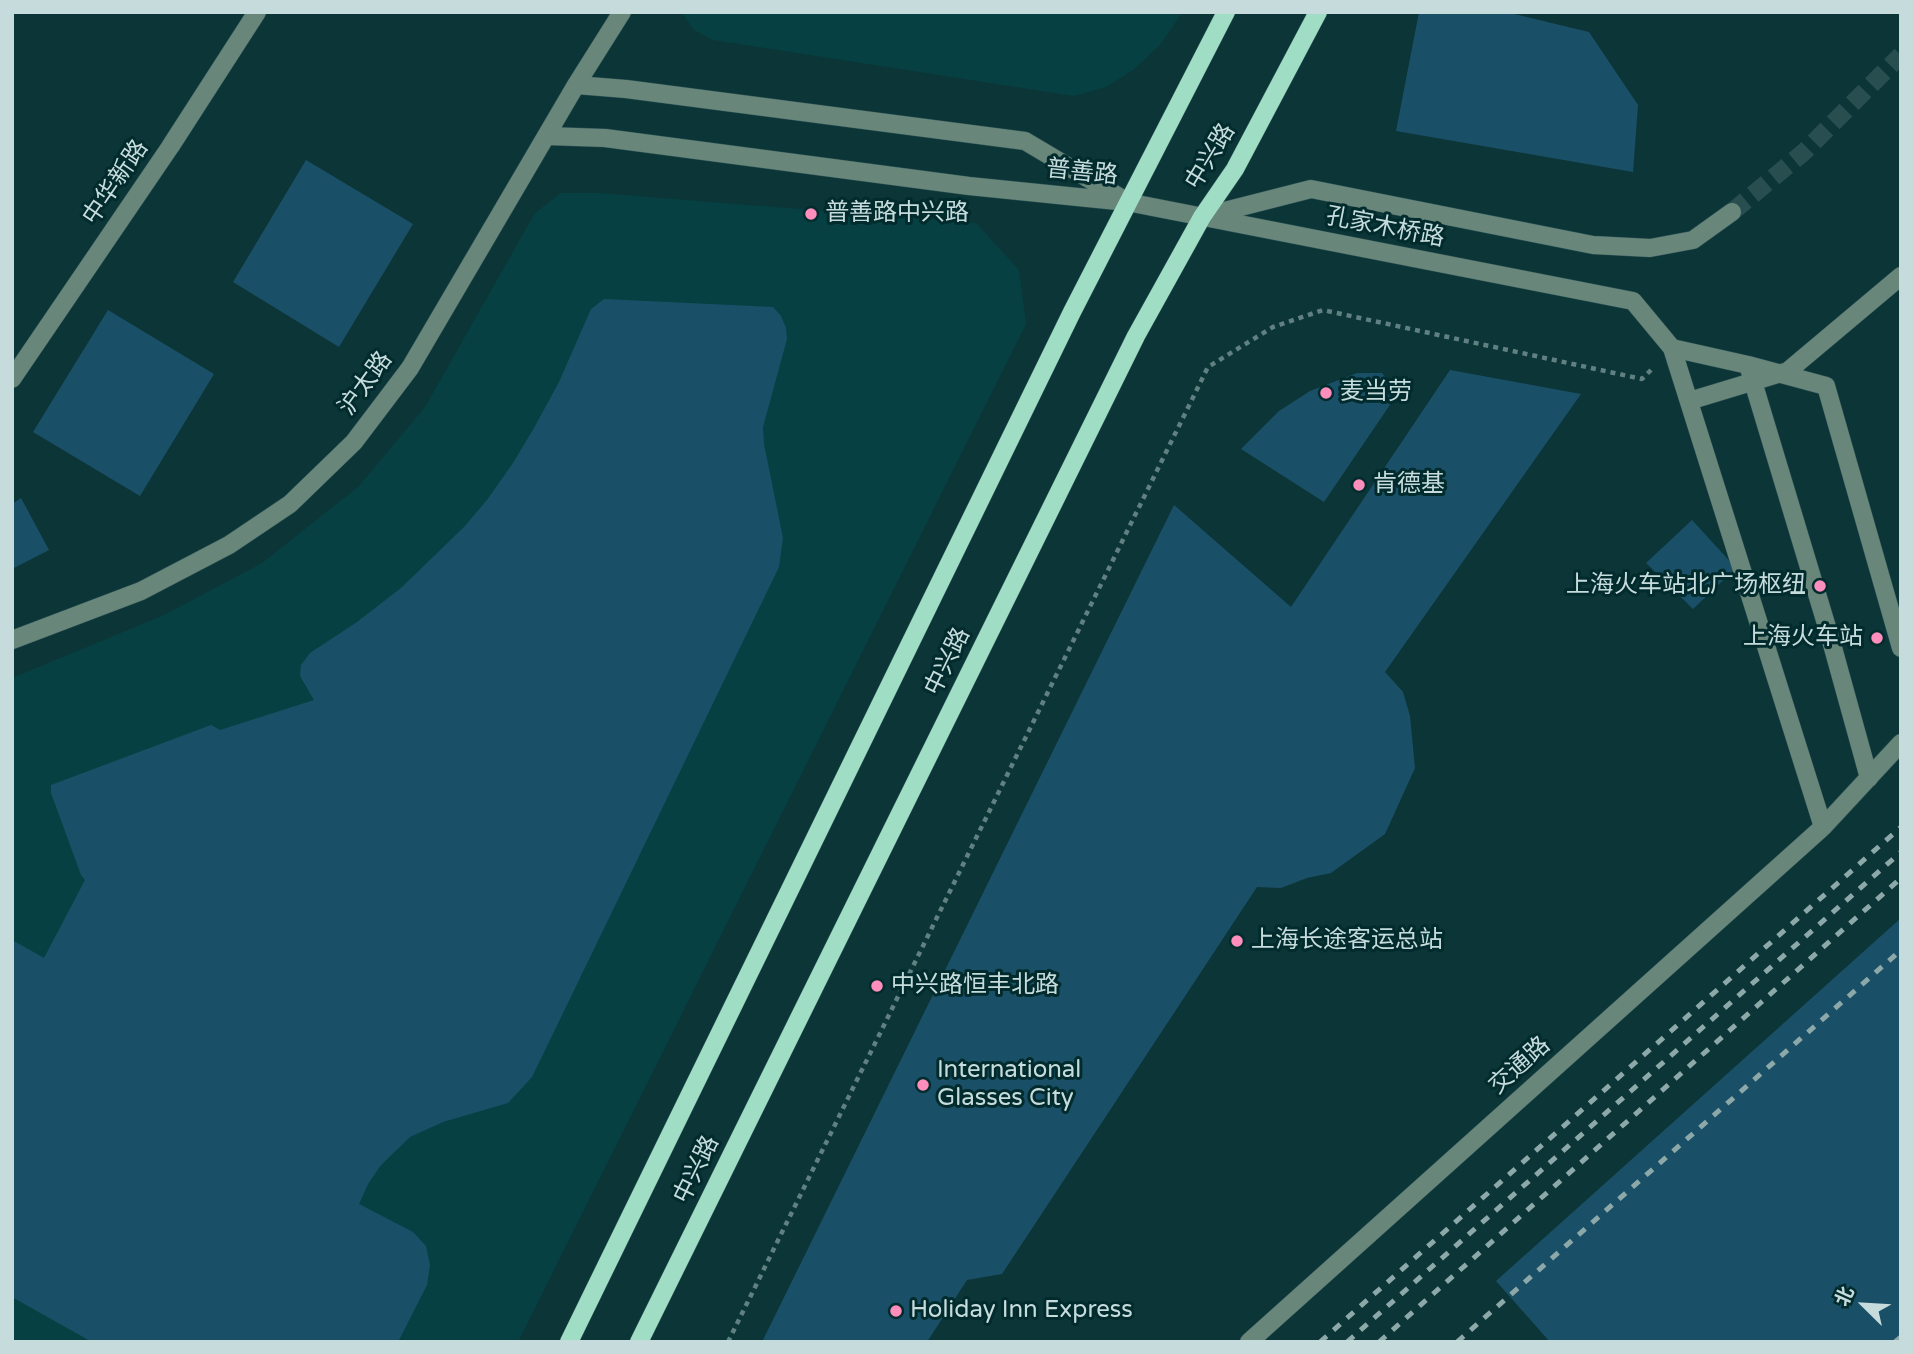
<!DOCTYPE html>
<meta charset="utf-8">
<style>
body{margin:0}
#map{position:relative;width:1913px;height:1354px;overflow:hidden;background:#0c3537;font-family:"Varela Round","Noto Sans SC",sans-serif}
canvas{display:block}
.frame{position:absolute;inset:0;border:14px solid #c6dbdc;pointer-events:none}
.north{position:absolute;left:1829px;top:1270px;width:70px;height:70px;-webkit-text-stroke:5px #012b2d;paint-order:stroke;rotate:294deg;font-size:19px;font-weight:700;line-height:28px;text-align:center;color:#c6dbdc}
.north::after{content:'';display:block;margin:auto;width:24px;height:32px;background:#c6dbdc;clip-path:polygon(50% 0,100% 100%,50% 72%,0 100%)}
</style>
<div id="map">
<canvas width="1913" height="1354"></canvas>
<div class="frame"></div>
<div class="north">北</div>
</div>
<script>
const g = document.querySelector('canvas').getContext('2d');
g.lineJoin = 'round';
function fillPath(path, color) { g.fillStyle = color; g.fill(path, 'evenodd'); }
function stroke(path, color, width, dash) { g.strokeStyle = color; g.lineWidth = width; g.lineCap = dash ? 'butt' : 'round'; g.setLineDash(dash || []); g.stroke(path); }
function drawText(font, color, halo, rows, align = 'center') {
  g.font = font + ' "Varela Round","Noto Sans SC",sans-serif'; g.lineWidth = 6; g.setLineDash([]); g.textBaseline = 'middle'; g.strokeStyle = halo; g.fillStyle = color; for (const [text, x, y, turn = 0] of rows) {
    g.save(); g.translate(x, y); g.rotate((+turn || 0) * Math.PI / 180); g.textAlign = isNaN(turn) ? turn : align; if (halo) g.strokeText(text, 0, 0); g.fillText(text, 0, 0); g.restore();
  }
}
fillPath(new Path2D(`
 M681,12H1183L1159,46L1133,70L1106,87L1074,96L713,40L694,30Z
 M561,193H598L976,223L1019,270L1026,324L518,1342H12V678L164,615L262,563L359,486L425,407L535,213Z`), '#064042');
fillPath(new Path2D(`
 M1419,12H1506L1589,32L1638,105L1633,172L1396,131Z
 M306,160L413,224L339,347L233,282Z
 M604,299L773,307L781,316L786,328L787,339L763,427L764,444L783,538L779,567L532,1077L508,1103L443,1122L410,1137L381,1165L368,1184L359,1204L413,1232L426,1246L430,1265L427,1285L398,1342H92L12,1297V940L44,958L85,880L81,875L51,793V785L211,725L220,730L314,700L300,676L301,665L310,653L357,622L401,588L464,527L487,500L513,463L534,428L559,382L591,309Z
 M108,310L214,374L140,496L33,432Z
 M1450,370L1581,394L1385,672L1403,692L1410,716L1415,768L1385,834L1331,873L1307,878L1281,888L1257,887L1002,1274L967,1280L927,1342H762L1174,505L1291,607Z
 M1357,373H1382L1398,393L1324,502L1241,449L1279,411L1310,391Z
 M21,498L49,550L12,569V504Z
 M1692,520L1736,568L1693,609L1646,563Z
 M1901,918V1342H1550L1496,1281Z`), '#1a5067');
stroke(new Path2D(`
 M1732,212L1804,152L1901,55`), '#284e50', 18, [18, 9]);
const minor = new Path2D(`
 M576,85L626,89L1025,141L1121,198
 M547,136L605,138L969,186L1127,202L1633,301L1672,348L1823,827
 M1209,215L1311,189L1593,245L1650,248L1693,240L1732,212
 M1672,348L1748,365L1826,386L1901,648
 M1748,365L1830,637L1869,778
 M12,379L170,147L257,12
 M1689,401L1788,371L1901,276
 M12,640L141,591L229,545L290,504L354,442L410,368L576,85L622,12
 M1249,1342L1823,827L1901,743`);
const major = new Path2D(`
 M569,1342L1072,312L1226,12
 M639,1342L1136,336L1202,217L1235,169L1318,12`);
stroke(minor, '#2d5355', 19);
stroke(major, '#2d5355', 19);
stroke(new Path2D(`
 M728,1342L1208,367L1273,327L1323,310L1642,379L1652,369`), '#608082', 4.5, [5, 5]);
stroke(minor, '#68867a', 18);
stroke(major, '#9fddc5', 18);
stroke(new Path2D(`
 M1320,1342L1901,827
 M1347,1342L1901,852
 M1379,1342L1901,878
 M1457,1342L1901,950
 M1895,1342L1901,1337`), '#8da8a9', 5, [9, 9]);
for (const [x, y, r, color] of [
 [811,214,7,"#fe8ebc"],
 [1326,393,7,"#fe8ebc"],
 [1359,485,7,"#fe8ebc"],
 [1820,586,7,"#fe8ebc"],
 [1877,638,7,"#fe8ebc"],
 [1237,941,7,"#fe8ebc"],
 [877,986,7,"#fe8ebc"],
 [923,1085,7,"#fe8ebc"],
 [896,1311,7,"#fe8ebc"]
]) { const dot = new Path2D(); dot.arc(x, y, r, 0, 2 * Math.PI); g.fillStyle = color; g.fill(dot); stroke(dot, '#012b2d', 2.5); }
drawText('24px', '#c6dbdc', '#012b2d', [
 ["中兴路",1211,157,-59],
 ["普善路",1082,173,6],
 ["中华新路",116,183,-56],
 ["孔家木桥路",1385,228,11],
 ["沪太路",366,384,-54],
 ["中兴路",948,662,-64],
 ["交通路",1520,1066,-42],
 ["中兴路",697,1170,-64]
]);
drawText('24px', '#c6dbdc', '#012b2d', [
 ["普善路中兴路",825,214],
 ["麦当劳",1340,393],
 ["肯德基",1373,485],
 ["上海火车站北广场枢纽",1806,586,"right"],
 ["上海火车站",1863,638,"right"],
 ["上海长途客运总站",1251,941],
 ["中兴路恒丰北路",891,986],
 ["International",937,1071],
 ["Glasses City",937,1099],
 ["Holiday Inn Express",910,1311]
], 'left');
</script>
